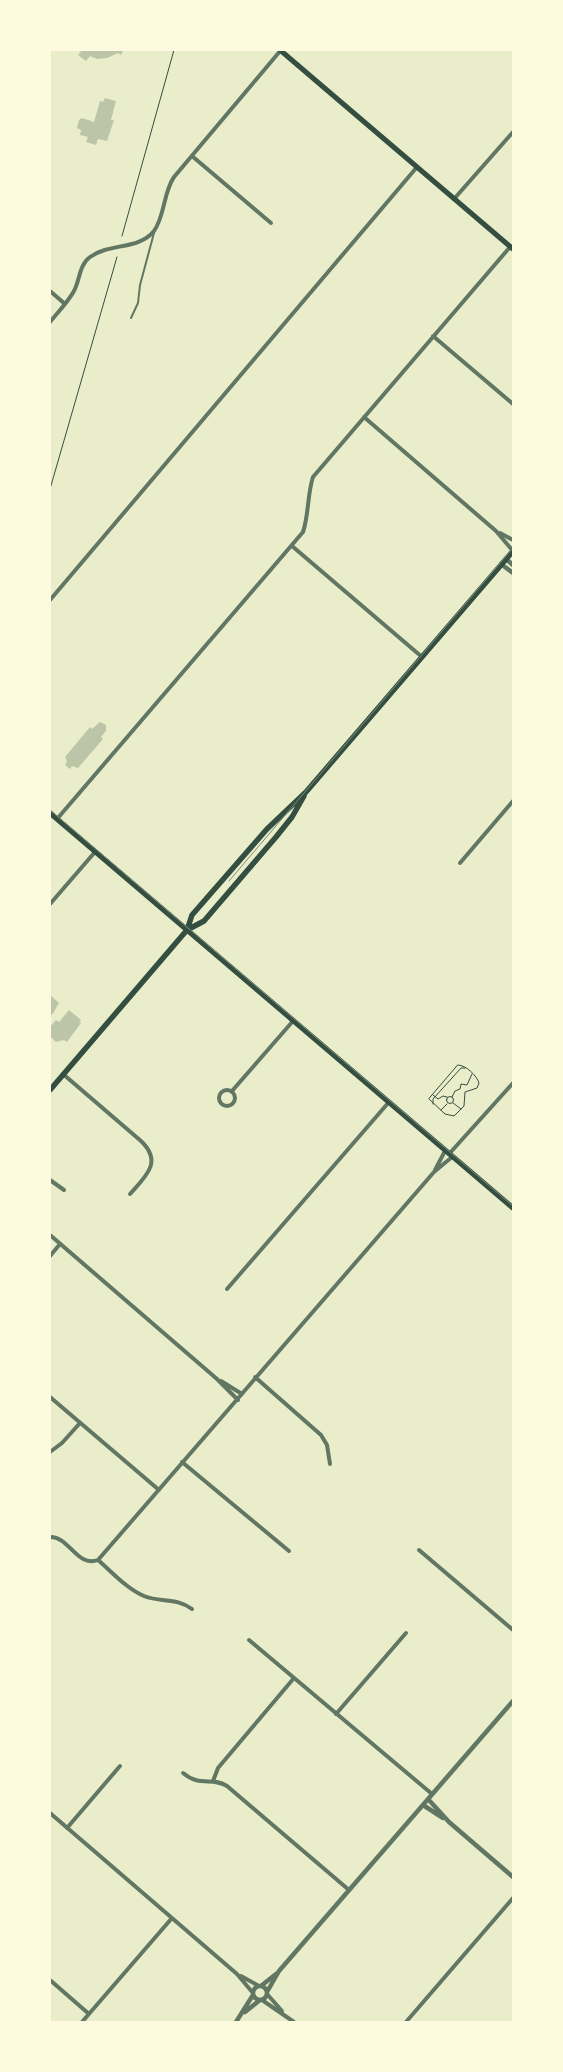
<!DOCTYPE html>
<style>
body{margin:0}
#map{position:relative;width:563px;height:2072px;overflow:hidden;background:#e9edc9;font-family:"Nunito Sans",sans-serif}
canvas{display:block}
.frame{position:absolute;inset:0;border:51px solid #fefae0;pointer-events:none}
</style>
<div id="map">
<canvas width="563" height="2072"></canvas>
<div class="frame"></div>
</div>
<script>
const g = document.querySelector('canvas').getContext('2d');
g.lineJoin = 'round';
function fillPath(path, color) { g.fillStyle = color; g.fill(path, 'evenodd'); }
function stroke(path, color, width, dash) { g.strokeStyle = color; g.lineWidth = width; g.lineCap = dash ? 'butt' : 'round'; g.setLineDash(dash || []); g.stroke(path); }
fillPath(new Path2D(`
 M82,50H122L123,51L121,55L118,53L107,58L97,59L90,56L86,61L78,55Z
 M105,98L116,101L111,120H114L107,141L98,139L96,145L86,142L88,137L80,135L81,130L77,128L79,120L82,118L94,122L100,101L103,102Z
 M100,722L106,725V731L101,737L103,739L78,768L72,766L70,769L65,765L67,761L65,757L90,727L92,729Z
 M50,995L59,1003L52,1015L50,1013Z
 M69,1010L81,1020L79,1022L81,1023L67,1042L64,1040L56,1042L50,1036V1027L56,1020L59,1022Z`), '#bcc5a7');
stroke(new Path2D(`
 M122,236L174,50
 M50,489L117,257
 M458,1065C466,1065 477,1076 479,1083L477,1088L465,1092L464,1106L454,1116L445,1114L429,1099Z
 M433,1095L438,1099L443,1096L447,1097
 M446.5 1100a3.5 3.5 0 1 1 7 0a3.5 3.5 0 1 1-7 0Z
 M452,1097L455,1091L460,1089L461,1084L467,1085L472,1074
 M453,1103L461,1109
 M433,1104V1099L461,1068H465
 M441,1110L447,1104`), '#344e41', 1);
stroke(new Path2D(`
 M131,318L138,303L140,285L154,233`), '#617663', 2);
stroke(new Path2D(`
 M192,156L271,223
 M454,199L513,132
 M50,291L65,304
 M50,322C58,312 68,302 74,291C80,280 79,265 90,257C109,243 139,250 154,231C165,216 163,193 174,177L281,50
 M433,336L513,404
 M364,417L496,531L513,551
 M500,533L513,540
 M292,546L422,657
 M50,600L417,167
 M57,819L303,532C309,514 307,496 313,477L510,247
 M460,863L513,801
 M50,904L95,852
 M63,1074L141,1141C163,1162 146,1176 130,1194
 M219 1098a8 8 0 1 1 16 0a8 8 0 1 1-16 0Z
 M232,1091L293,1021
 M449,1154L513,1083
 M435,1170L445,1151
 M50,1180L64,1190
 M50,1235L217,1379L238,1400
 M50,1256L60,1244
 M227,1289L389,1102
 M255,1377L321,1435L327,1445L330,1464
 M221,1381L242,1394
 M50,1397L159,1490
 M50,1452L62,1443L80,1423
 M182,1462L289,1551
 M50,1537C69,1536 77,1568 98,1560
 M419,1550L513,1630
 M98,1560L434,1172L452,1157
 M98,1560C112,1572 127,1589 144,1596C161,1603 176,1597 192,1609
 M249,1640L432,1794
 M336,1714L406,1633
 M183,1773C201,1788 211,1776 227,1786L349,1890
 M213,1781L218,1768L294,1678
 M50,1813L237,1974L253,1993
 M67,1828L120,1766
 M241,1976L259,1986
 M50,1980L89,2014
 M267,1994L282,2011
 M262,2000L294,2022
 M82,2022L172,1918
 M406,2022L513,1898`), '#617663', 4);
stroke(new Path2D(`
 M506,559L513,565
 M501,564L513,573
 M428,1799L449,1822L513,1877
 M423,1805L443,1818
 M253 1993a7 7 0 1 1 14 0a7 7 0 1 1-14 0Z
 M261,1986L276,1974
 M267,1992L279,1971L513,1701
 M245,2012L260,2000
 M236,2022L253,1995`), '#617663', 4.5);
stroke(new Path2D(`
 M280,50L513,249`), '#344e41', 5);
stroke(new Path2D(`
 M50,813L513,1208
 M187,930L204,921L276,837L292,817L304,796
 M50,1090L187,930L192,915L267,829L306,792L513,551`), '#344e41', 5.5);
stroke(new Path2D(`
 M50,810L513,1206
 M229,881L513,548`), '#7c8e77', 1);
</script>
